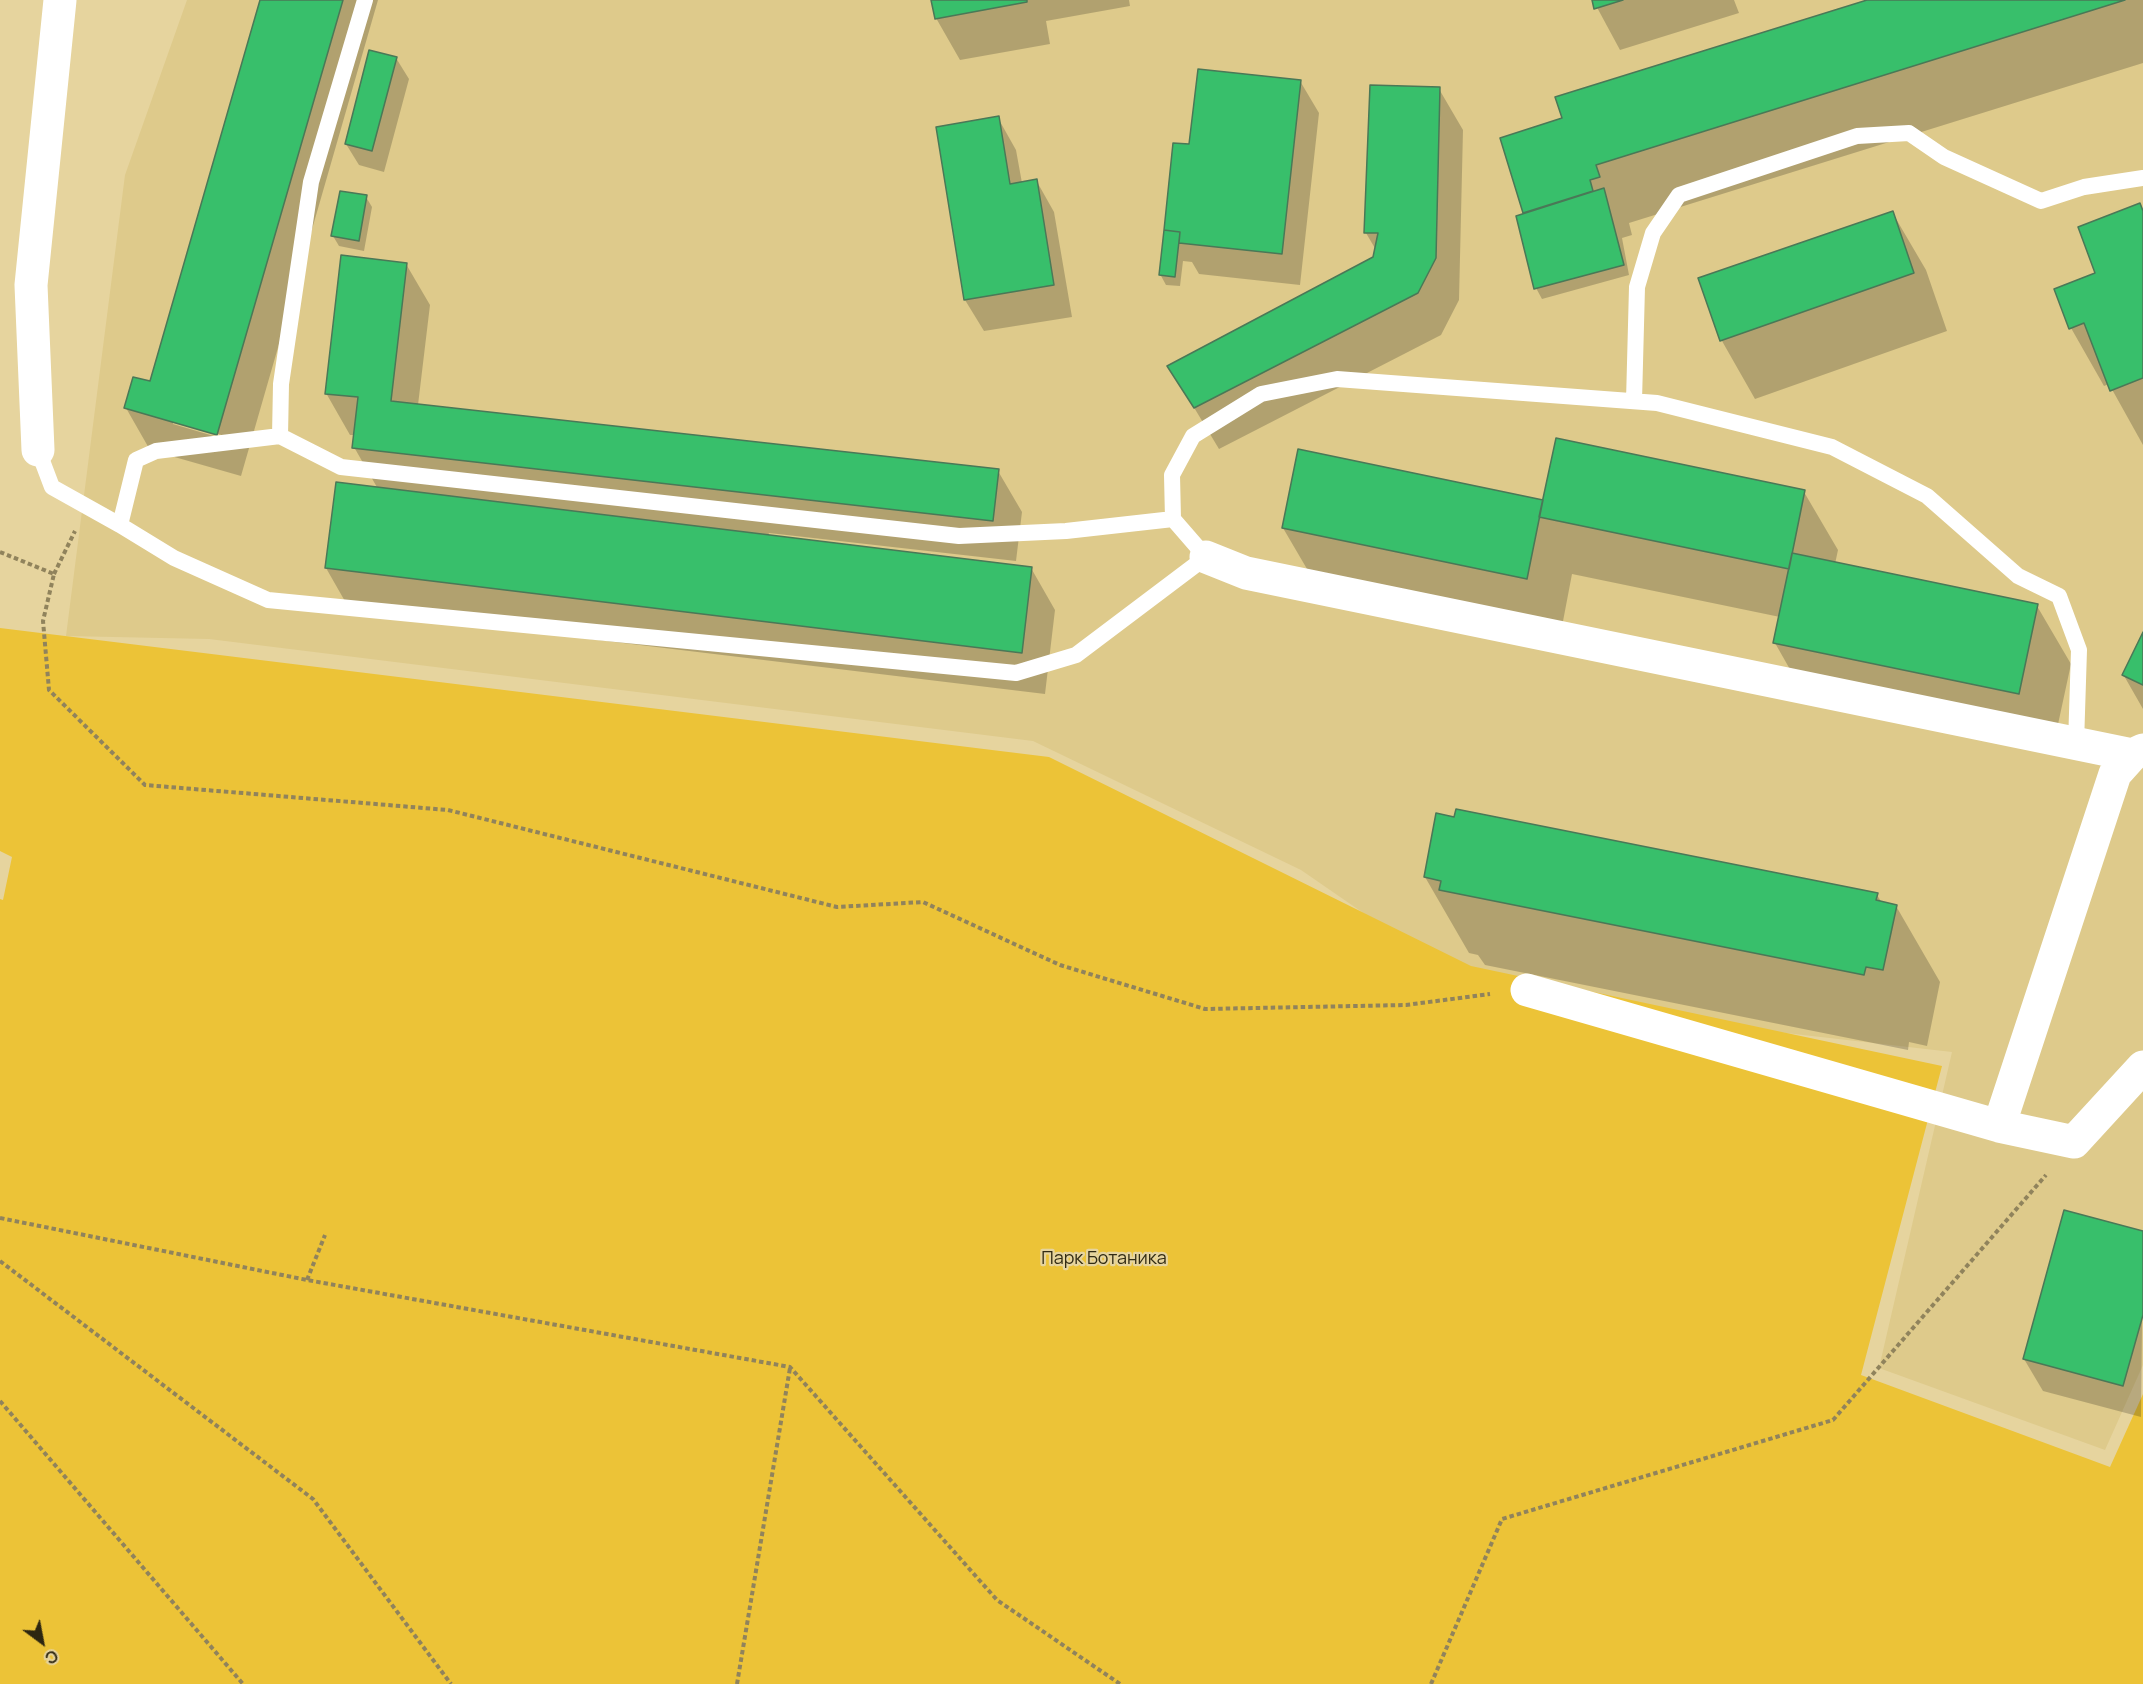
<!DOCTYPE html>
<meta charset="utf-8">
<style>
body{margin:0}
#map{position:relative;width:2143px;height:1684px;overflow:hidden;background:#e6d49e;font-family:Manrope,sans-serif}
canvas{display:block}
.north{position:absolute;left:12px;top:1612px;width:60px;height:60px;-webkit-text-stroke:4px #e6d49e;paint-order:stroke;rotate:148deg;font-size:16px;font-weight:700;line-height:24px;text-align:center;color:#2d2610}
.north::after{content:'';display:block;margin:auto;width:21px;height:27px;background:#2d2610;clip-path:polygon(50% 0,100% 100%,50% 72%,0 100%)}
</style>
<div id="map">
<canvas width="2143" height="1684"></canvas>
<div class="north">С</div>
</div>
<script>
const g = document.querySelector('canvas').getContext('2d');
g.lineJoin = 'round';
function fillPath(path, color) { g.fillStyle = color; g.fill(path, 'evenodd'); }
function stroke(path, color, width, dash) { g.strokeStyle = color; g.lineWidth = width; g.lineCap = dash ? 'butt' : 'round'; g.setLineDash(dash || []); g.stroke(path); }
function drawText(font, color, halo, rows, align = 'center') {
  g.font = font + ' Manrope,sans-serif'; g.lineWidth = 4.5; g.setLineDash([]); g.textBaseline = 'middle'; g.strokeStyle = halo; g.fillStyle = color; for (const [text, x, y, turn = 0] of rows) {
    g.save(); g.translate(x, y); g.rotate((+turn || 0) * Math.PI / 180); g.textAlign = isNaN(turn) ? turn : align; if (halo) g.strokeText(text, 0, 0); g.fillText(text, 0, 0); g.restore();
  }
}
fillPath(new Path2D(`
 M187,0H2143V1365L2105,1450L1879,1368L1952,1052L1488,999L1301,870L1033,741L209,639L66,636L125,175Z`), '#deca8b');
fillPath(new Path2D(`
 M0,628L1049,757L1471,966L1942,1066L1861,1375L2110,1467L2143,1394V1684H0V899L3,900L12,857L0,851Z`), '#ecc337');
fillPath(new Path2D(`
 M261,0H378L241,476L150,450L126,408L151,383ZM173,421L225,436L224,439L173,424Z
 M933,0H1129L1130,6L1046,21L1050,44L960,60L936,18Z
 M1593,0H1734L1739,13L1620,50Z
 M1872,0H2143V63L1629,223L1632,235L1622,238L1629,275L1542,299L1536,288L1525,212L1564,119Z
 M396,58L409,79L384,172L359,165L346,144Z
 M1300,81L1319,113L1300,285L1199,274L1192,262L1183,261L1180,286L1166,285L1160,274L1190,146Z
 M1439,89L1463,130L1459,300L1441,335L1219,449L1169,366L1374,258L1376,250L1366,233Z
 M998,118L1016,150L1022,183L1036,180L1054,212L1072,317L984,331L965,300Z
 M366,197L372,207L364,251L339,246L333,236Z
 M1892,212L1926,270L1947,331L1755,399L1722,341L1700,279Z
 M2143,212V445L2109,384L2104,386L2071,328L2097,274Z
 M406,264L430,305L418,405L998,471L1022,512L1016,561L769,533L768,536L1031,568L1055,610L1045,694L350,610L326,568L378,489L354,447L355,435H350L326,393Z
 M1804,492L1838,550L1835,564L2037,606L2071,664L2052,752L1808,701L1775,643L1780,617L1572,574L1560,637L1317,586L1283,528L1544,502Z
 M2143,636V709L2123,674Z
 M1425,877L1877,895L1882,903L1896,906L1940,982L1927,1046L1909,1042L1908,1050L1485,965L1478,955L1469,953Z
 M2143,1233L2141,1417L2043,1391L2024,1359Z`), '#0003');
const building = new Path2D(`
 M260,0H343L217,435L124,408L133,377L150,381Z
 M931,0H1027V2L935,19Z
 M1592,0H1623L1594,9Z
 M1867,0H2125L1596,165L1600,177L1590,180L1593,191L1523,213L1500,138L1562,118L1555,97Z
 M369,50L397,57L372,151L345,144Z
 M1198,69L1301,80L1282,254L1179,243L1180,232L1164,230L1173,143L1189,144Z
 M1370,85L1440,87L1436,258L1418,293L1194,408L1167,366L1373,257L1378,233H1364Z
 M999,116L1010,184L1037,179L1054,285L964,300L936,127Z
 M1604,188L1624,265L1534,289L1516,216Z
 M340,191L367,195L359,241L331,236Z
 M2140,203L2143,211V378L2110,391L2084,323L2069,329L2054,289L2095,273L2078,227Z
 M1893,211L1914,273L1720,341L1698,278Z
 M1164,230L1180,232L1175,277L1159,275Z
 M341,255L407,263L391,401L999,469L993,521L352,448L358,397L325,394Z
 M1556,438L1805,490L1789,569L1539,517Z
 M1298,449L1543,500L1527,579L1282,528Z
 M336,482L1032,567L1022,653L325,568Z
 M1792,553L2038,604L2019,694L1773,643Z
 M2143,632V685L2122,675Z
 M1456,809L1878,893L1876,900L1897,905L1883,970L1866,967L1864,975L1439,890L1441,881L1424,877L1436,813L1454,817Z
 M2064,1210L2143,1231V1315L2123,1386L2023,1359Z`);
fillPath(building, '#38bf6b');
stroke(building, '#4a7857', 1.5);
stroke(new Path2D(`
 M0,552L54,574L43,621L49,690L145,785L448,810L837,907L923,902L1060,965L1205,1009L1406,1005L1490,994
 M54,574L75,531
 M0,1218L307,1280L790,1367L997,1600L1120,1684
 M0,1261L313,1499L451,1684
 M307,1280L325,1235
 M0,1401L243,1684
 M737,1684L790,1368
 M1431,1684L1502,1519L1833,1420L2046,1175`), '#90835c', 4, [4.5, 3]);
stroke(new Path2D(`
 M365,0L311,182L281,384L280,436L156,451L136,460L120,525L174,558L268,600L1016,673L1076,655L1206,557L1173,519L1172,475L1193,436L1261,394L1337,379L1657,403L1832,447L1927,496L2018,576L2059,596L2079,650L2076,744
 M1634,401L1637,287L1653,233L1679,195L1857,136L1909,133L1944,157L2041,201L2084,187L2143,178
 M280,436L341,467L959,536L1066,531L1173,519
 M38,450L52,487L120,525`), '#fff', 16);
stroke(new Path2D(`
 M38,450L31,285L60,0
 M1206,557L1246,573L2132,755
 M1527,990L1999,1126L2115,774L2132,755L2143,750
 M1999,1126L2074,1142L2143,1067`), '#fff', 33);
drawText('18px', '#322b13', '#e6d49e', [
 ["Парк Ботаника",1104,1259]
]);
</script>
